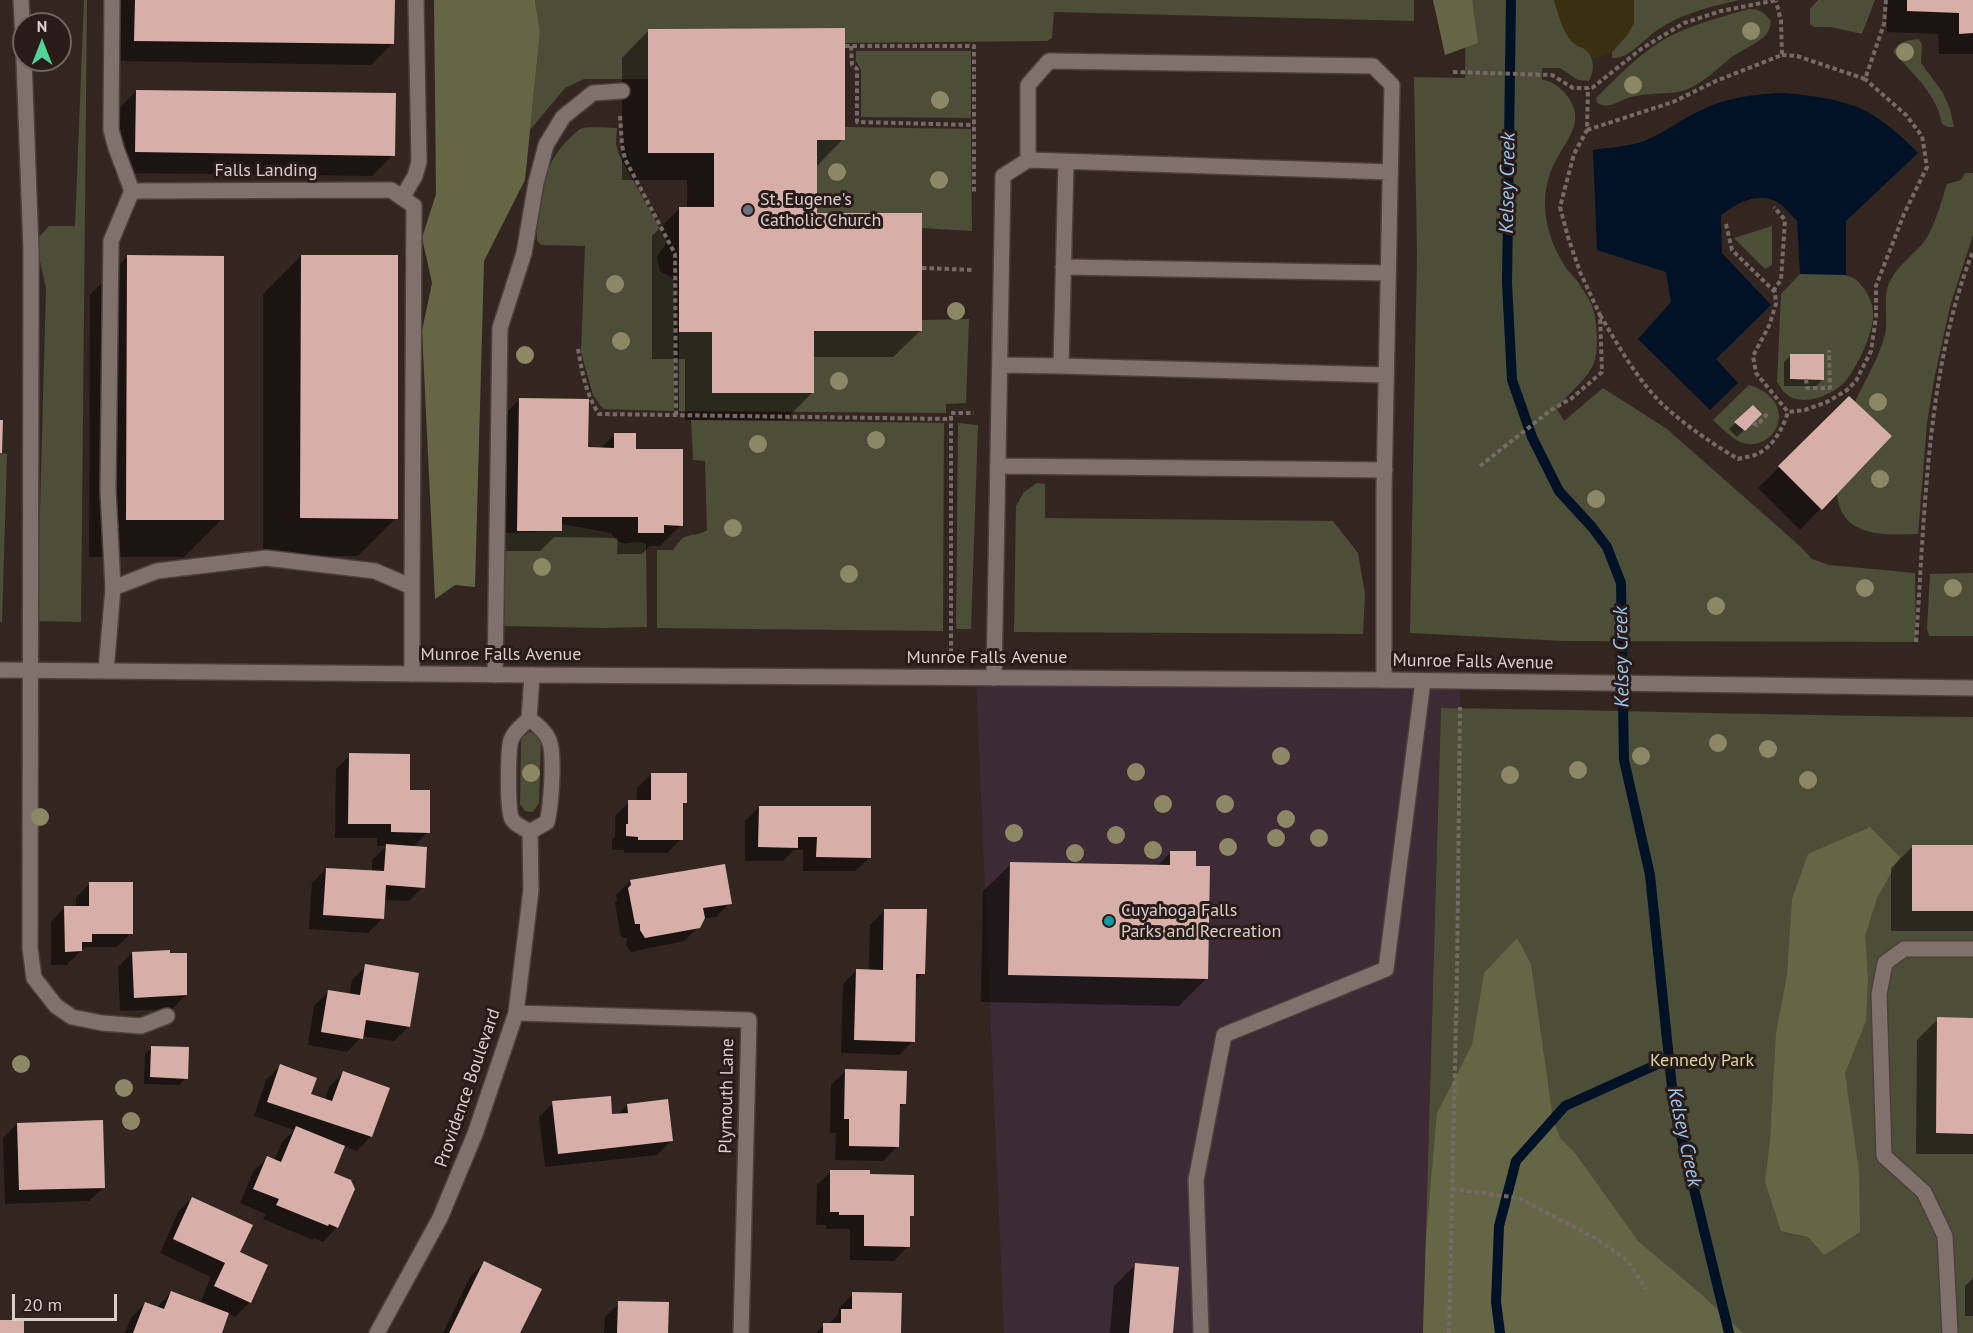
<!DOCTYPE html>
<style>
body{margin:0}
#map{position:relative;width:1973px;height:1333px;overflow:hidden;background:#332621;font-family:"PT Sans",sans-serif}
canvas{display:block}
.north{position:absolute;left:12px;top:12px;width:60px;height:60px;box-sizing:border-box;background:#291c18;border:2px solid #6f6460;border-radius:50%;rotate:0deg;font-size:16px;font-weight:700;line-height:24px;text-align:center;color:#d8cfcc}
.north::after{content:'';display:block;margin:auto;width:21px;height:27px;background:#4fd399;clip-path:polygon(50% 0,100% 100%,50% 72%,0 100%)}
.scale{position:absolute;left:12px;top:1294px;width:105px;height:27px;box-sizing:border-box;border:3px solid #d8cfcc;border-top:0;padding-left:8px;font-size:18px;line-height:21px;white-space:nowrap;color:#d8cfcc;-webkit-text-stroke:4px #291c18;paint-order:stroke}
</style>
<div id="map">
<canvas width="1973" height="1333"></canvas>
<div class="north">N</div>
<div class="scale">20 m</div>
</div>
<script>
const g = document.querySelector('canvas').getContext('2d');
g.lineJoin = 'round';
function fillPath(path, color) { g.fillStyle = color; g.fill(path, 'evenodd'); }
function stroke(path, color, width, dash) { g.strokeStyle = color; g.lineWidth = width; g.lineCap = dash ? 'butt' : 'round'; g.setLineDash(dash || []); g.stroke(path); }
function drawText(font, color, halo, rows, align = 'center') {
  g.font = font + ' "PT Sans",sans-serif'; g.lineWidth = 6; g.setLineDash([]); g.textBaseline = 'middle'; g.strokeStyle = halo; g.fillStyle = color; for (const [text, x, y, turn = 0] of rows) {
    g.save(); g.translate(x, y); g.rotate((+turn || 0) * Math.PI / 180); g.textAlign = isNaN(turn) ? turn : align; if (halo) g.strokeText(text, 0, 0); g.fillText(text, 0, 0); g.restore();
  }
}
fillPath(new Path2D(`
 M976,678L1460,681V707L1441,709L1423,1333H1004Z`), '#3c2b34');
fillPath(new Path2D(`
 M84,0H87L81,622L37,621L46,288L39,257V237L49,226H75Z
 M535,0H1414V21L1054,12L1052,38L1047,41L845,43L844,28L649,29L648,79H584L565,88L530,130L540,32Z
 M1466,0H1554L1560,17L1581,47L1587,49C1594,60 1595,69 1589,81L1578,80L1560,68H1542V80C1552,81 1558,86 1565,93C1585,118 1572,132 1559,155C1550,168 1545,187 1545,203C1545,224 1552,245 1563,263C1567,271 1575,277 1580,285C1584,292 1591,301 1593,309C1597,322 1599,351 1594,363C1586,382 1568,392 1557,409L1564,421L1603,388L1667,429L1801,547L1812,559L1829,565L1915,573L1916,642L1564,641L1410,633L1417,255L1414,77L1465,78Z
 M1634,0H1740C1713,6 1682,13 1659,29C1646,37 1628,60 1612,58V52L1628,34Z
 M1818,0H1875L1862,34L1831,27H1814L1810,24V9Z
 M1749,9C1759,9 1764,12 1771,21C1770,27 1769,32 1764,37C1754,45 1742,50 1732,57C1716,69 1699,88 1678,92C1662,94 1647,93 1631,97C1619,100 1610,110 1597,103L1596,98C1616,78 1636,57 1660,42C1687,25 1719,18 1749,9Z
 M1919,39L1922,45L1921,63L1943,93L1950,109L1954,127H1948L1942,124C1938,96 1912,72 1893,52C1899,41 1907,40 1919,39Z
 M856,51H971V118L861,117V70L856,61Z
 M845,127L971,129L972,231L922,228V213H817V140Z
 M617,128L616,144L619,155L667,242L657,257L660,271L674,279V411L603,409L593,395L581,352L585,246L541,245L537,241C537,205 541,164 570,138C572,136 577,131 580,129C588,126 608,128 617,128Z
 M1965,173H1973V235L1950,306L1934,380L1927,423L1918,534C1884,535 1841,538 1837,494L1892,436L1855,402C1865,380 1879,358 1885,335C1889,318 1882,297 1890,281C1899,263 1915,255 1926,239C1936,223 1941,202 1947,184L1961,180Z
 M1772,226V265L1765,269L1734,238Z
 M1800,274C1814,274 1843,271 1855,279C1864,286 1872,299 1873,311C1875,331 1857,368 1844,383C1830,396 1801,408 1785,393C1782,390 1779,385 1777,382L1781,294Z
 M969,319L966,403L946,404V413L679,411V332H712L713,393H813L814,331H922V320Z
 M1749,385C1804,402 1773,458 1738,441C1729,436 1721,427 1713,420Z
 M691,420L944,423L943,631L657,628V550H673C676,546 679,541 683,538C691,533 700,536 707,530L705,461L693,460Z
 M958,423L978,425L971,629H956Z
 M0,453L7,454L2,622H0Z
 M1037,483L1045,484V518L1333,521L1358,553L1365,594L1363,634L1014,632L1016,506L1024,492Z
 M562,524L611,533C624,553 629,537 646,544L647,627L603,628L503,626V533L562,531Z
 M1973,573V636H1929L1927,629L1930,574Z
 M1441,708C1618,710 1796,716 1973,717V1333H1423Z
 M529,732L537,734L541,741L539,803L533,812L525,811L520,804L521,741L523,737Z`), '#4d4e37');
fillPath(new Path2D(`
 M434,0H535L540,32L525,180L484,261L475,587L455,585L435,599L422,331L432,283L422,238L436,194Z
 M1433,0H1472L1478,43L1445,55Z
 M1870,827L1900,857L1877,898L1865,936L1868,977L1866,1021L1845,1073L1859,1172L1860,1232L1824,1255L1808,1237L1781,1231L1765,1182L1770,1141L1776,1033L1787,975L1792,899L1808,854Z
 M1517,938L1531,964L1553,1119L1560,1138L1575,1153L1638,1241L1702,1295L1743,1333H1423L1426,1238L1437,1113L1472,1045L1484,973Z`), '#656646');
fillPath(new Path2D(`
 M1554,0H1634V23L1628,34L1612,52L1593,59C1584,44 1580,50 1571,41C1562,30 1558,13 1554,0Z`), '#383010');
fillPath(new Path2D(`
 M1783,93C1809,95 1842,99 1866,111C1885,122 1903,137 1918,153L1846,221V275L1800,274L1797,221C1791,215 1784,206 1777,202C1756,191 1737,204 1721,215L1722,253L1771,305L1716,359L1738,383L1710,410L1638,339L1671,302L1666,272L1597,250L1593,150C1610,147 1628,147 1644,141C1663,134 1679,121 1697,112C1724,98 1753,94 1783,93Z`), '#011226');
fillPath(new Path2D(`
 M115,0H393V43L371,65L113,61Z
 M1887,0H1973V54H1939L1938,34L1887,32Z
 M649,30L843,139L816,167L815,214L921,330L893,357H812V393L785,420H685V359H652V236L679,209H687V180H622V58Z
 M136,91L393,155L372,176L114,173L115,113Z
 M301,256L396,518L358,556H263V294Z
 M127,257L222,519L184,557H89L90,295Z
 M1790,356L1823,379L1816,386H1784V362Z
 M1849,398L1890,436L1800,530L1758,488Z
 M519,400L587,449H600L614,435L635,450L681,525L660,546H650L642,554H617L618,538L554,537L540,551H497L498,421Z
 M1753,407L1760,414L1737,437L1729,429Z
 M350,755L409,792L428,832L412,848L423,887L409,901L384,900L382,919L368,933L309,929L312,883L326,869L372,872V860L387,846H377V838H335L336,769Z
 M652,774L685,802L682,806L681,839L667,853H624V850H612V840L615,837V816L629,802H637V788Z
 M759,807L870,857L855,871H803V850H794L783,861H745V821Z
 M1913,846H1973V931H1891V868Z
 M1171,852L1207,978L1179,1006L981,1002L983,891L1011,864L1156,867Z
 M630,881L730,903L716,917L703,919L699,927L684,941L631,952L626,945L627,938L621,937L615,903L617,900L616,895Z
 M90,883L131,933L117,947H85L66,965H51V922L65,907H76V898Z
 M885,910L923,973L914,982L913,1041L899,1055L841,1053L843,984L857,970L869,971L870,925Z
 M132,953L186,995L172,1009L120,1011L118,967Z
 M366,966L417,975L408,1027L394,1041L362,1036L347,1052L308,1045L314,1006L328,992L349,995L352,980Z
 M1938,1019H1973V1154H1916L1917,1040Z
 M152,1047L186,1078L179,1085L144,1084L145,1054Z
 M280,1066L309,1095L325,1100L329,1087L343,1073L371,1136L357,1151L343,1146L332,1174L337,1227L323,1242L314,1238L313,1240L263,1219L266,1214L240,1203L253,1172L267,1158L274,1161L282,1142L294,1130L254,1116L266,1080Z
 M846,1071L904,1103L898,1109L897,1147L883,1161L835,1160L836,1133H830L831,1085Z
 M553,1103L611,1116L617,1115L627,1105L671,1141L657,1155L545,1167L539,1117Z
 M17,1124L104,1187L89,1201L5,1204L3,1138Z
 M831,1171L869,1176L912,1215L909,1219L908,1246L894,1261L850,1260V1229H826V1225H816L817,1185Z
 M192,1198L238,1253L266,1266L249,1303L235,1317L228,1313L220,1333H125L131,1318L145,1303L156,1308L171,1293L206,1306L207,1303L201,1301L211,1277L160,1253L178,1212Z
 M484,1263L519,1333H443L470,1277Z
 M1135,1265L1172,1333H1110L1114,1286Z
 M1973,1278V1316H1965V1286Z
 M853,1294L900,1333H816L824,1325H828L838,1314L839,1308Z
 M619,1303L666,1333H604L605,1317Z`), '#0007');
stroke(new Path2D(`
 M1511,0L1507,283L1512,380L1532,437L1559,491L1592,527L1607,547L1621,583L1624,760L1650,875L1674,1107L1729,1333
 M1500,1333L1496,1302L1499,1226L1516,1161L1565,1106L1669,1059`), '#011226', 10);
fillPath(new Path2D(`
 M135,0H395L394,44L134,41Z
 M1907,0H1973V33L1959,34V13L1907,11Z
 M845,28V140H817V213H922V331H814V393H712V332H679V207H714V153H648V29Z
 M136,90L396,93L395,156L135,152Z
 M127,255L224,256V520H126Z
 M301,255H398V519L300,518Z
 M1790,354H1824V380L1790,379Z
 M1849,396L1892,436L1822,510L1778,466Z
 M519,398L589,399L588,447L614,448V433H636V449H683V526L664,525V533H638V517H562V531H517Z
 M1753,405L1762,414L1745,431L1734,422Z
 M0,420H3L2,453H0Z
 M349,753L410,754V790H430V833L391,832V824H348Z
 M651,773H687V803H683V840H638V837L626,836V824H628V800H651Z
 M759,806H871V858L816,857L817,837H798V848L758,847Z
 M386,844L427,847L425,888L386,885L384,919L323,915L326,868L384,871Z
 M1912,845H1973V911H1912Z
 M1170,851H1196V866H1210L1208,979L1008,975L1010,862L1170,865Z
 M725,864L732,904L703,908L705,918L700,928L645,938L640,930V924H635L628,888L631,885L630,880Z
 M89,882H133V934H92V942H82V951L65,952L64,906H89Z
 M884,909H927L925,974H916L915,1042L854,1040L856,969L883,970Z
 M170,950V953H187V995L134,998L132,952Z
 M365,964L419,973L410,1027L366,1020L363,1039L321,1032L328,990L360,995Z
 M1937,1017L1973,1018V1134L1936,1133Z
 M151,1046L189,1047L188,1079L150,1077Z
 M280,1064L317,1078L311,1094L332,1101L343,1071L390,1088L372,1137L267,1102Z
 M845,1069L907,1071L906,1104H900L899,1147L849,1146V1119H844Z
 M611,1096L612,1114L628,1113L627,1104L668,1099L673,1141L558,1154L552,1101Z
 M103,1120L105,1188L19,1190L17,1123Z
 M296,1126L345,1146L334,1173L351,1180L355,1189L338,1228L329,1224L328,1226L276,1205L279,1199L253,1189L267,1156L281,1162Z
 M830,1170H870V1174L914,1175V1216H910V1247L864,1246V1215H839V1212H830Z
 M192,1197L253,1225L240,1252L268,1265L251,1303L214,1286L225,1263L173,1239Z
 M484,1261L542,1289L520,1333H449Z
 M1135,1263L1179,1267L1173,1333H1129Z
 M171,1291L229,1313L222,1333H133L145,1302L164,1309Z
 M852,1292L902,1293L901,1333H823V1323H841V1309H852Z
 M618,1301L669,1302L668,1333H617Z
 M0,1320H24V1333H0Z`), '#d7afa8');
const service = new Path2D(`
 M21,0L24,58
 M112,0L111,130L116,148L132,191
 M24,60L31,250L30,948L34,978L56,1006L72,1017L102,1023L141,1026L167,1016
 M1028,160L1390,172
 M1066,162L1061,366L1386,375
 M402,198L415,176L419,162L416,0
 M1063,267L1388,273
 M1000,365L1061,366
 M998,466L1385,470
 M113,588L108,490L111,241L132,191L391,190L414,206L412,587
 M106,671L113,588L157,571L266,558L375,571L412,587V674
 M495,675L500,328L524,253L536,183L546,145L563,117L593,93L622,91
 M994,678L1003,176L1028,160V85L1049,61L1373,66L1392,85L1384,491V680
 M1201,1333L1196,1180L1224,1035L1386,969L1423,681
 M1950,1333L1945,1236L1924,1192L1884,1156L1879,994L1885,963L1904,949H1973`);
const minor = new Path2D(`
 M529,719C538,725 545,731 549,740C555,754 551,807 547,822L530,832
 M516,1013L749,1020L741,1333
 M377,1333L440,1218L475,1134L516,1013L531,890L530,832C524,828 515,825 512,819C507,810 508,750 511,740C515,730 522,726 529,719L532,675`);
const tertiary = new Path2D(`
 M0,670L532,675L1384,680L1973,688`);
stroke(service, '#4b413c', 18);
stroke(minor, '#4b413c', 18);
stroke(tertiary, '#4b413c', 18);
stroke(new Path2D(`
 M845,46H974V193
 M851,46L852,65L857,69V122L974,125
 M1782,55L1797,56L1865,79L1884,24L1886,0
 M1453,72L1552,75L1573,88H1592L1641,49L1684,23L1721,11L1777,0
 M620,116L622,145L625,159L675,254L676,415
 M1587,130L1673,102L1716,81L1782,55L1781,21L1776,1
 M1726,224L1732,250L1775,292L1776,304L1769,326L1753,356L1756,373L1788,412
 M922,268L974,270
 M1773,291L1781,280L1785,220L1774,207
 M1600,315C1618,345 1635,376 1660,402C1683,424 1710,442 1738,459C1744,457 1752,457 1757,454C1773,447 1783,428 1788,412L1805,410L1827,402L1847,390L1856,381L1871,351L1876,317V286L1904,214L1927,167L1922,136L1906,115L1865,79
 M578,349C582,372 586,395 599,414L951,419
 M1806,379L1807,388H1830L1829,350
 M1753,423L1757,425L1769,412
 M1480,466L1551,410L1572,398L1602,372L1600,315L1580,272L1568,237L1560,207L1574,154L1587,130L1588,88
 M1916,642C1925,516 1926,370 1973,251
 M951,653V413H974
 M1452,1189L1519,1198L1595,1238L1627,1260L1646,1289
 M1449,1333L1457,976L1460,707`), '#756a66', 4, [4.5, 3]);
stroke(service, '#81716c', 15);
stroke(minor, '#81716c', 15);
stroke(tertiary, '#81716c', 15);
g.fillStyle = '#8c8764';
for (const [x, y] of [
 [1751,31],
 [1905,52],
 [1633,85],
 [940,100],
 [837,172],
 [939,180],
 [615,284],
 [956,311],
 [621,341],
 [525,355],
 [839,381],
 [1878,402],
 [876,440],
 [758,444],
 [1880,479],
 [1596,499],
 [733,528],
 [542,567],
 [849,574],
 [1865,588],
 [1953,588],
 [1716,606],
 [1718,743],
 [1768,749],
 [1281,756],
 [1641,756],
 [1578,770],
 [1136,772],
 [531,773],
 [1510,775],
 [1808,780],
 [1163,804],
 [1225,804],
 [40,817],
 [1286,819],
 [1014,833],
 [1116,835],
 [1276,838],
 [1319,838],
 [1228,847],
 [1153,850],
 [1075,853],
 [21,1064],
 [124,1088],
 [131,1121]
]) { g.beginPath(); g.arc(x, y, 9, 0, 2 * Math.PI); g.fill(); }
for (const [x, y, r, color] of [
 [748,210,6,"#6b7280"],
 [1109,921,6,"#0f9aa8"]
]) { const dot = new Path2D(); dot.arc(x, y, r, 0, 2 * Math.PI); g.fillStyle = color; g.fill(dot); stroke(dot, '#291c18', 2); }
drawText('18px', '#d8cfcc', '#291c18', [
 ["Falls Landing",266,171],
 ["Munroe Falls Avenue",501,655],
 ["Munroe Falls Avenue",987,658],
 ["Munroe Falls Avenue",1473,662,1],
 ["Providence Boulevard",468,1088,-71],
 ["Plymouth Lane",727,1096,-89]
]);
drawText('18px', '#d8cfcc', '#291c18', [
 ["St. Eugene's",760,200],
 ["Catholic Church",760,221],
 ["Cuyahoga Falls",1121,911],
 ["Parks and Recreation",1121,932]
], 'left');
drawText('18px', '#d4d69b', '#291c18', [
 ["Kennedy Park",1702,1061]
]);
drawText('italic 20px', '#9ac5f2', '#291c18', [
 ["Kelsey Creek",1508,183,-89],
 ["Kelsey Creek",1622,657,-91],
 ["Kelsey Creek",1684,1137,78]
]);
</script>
